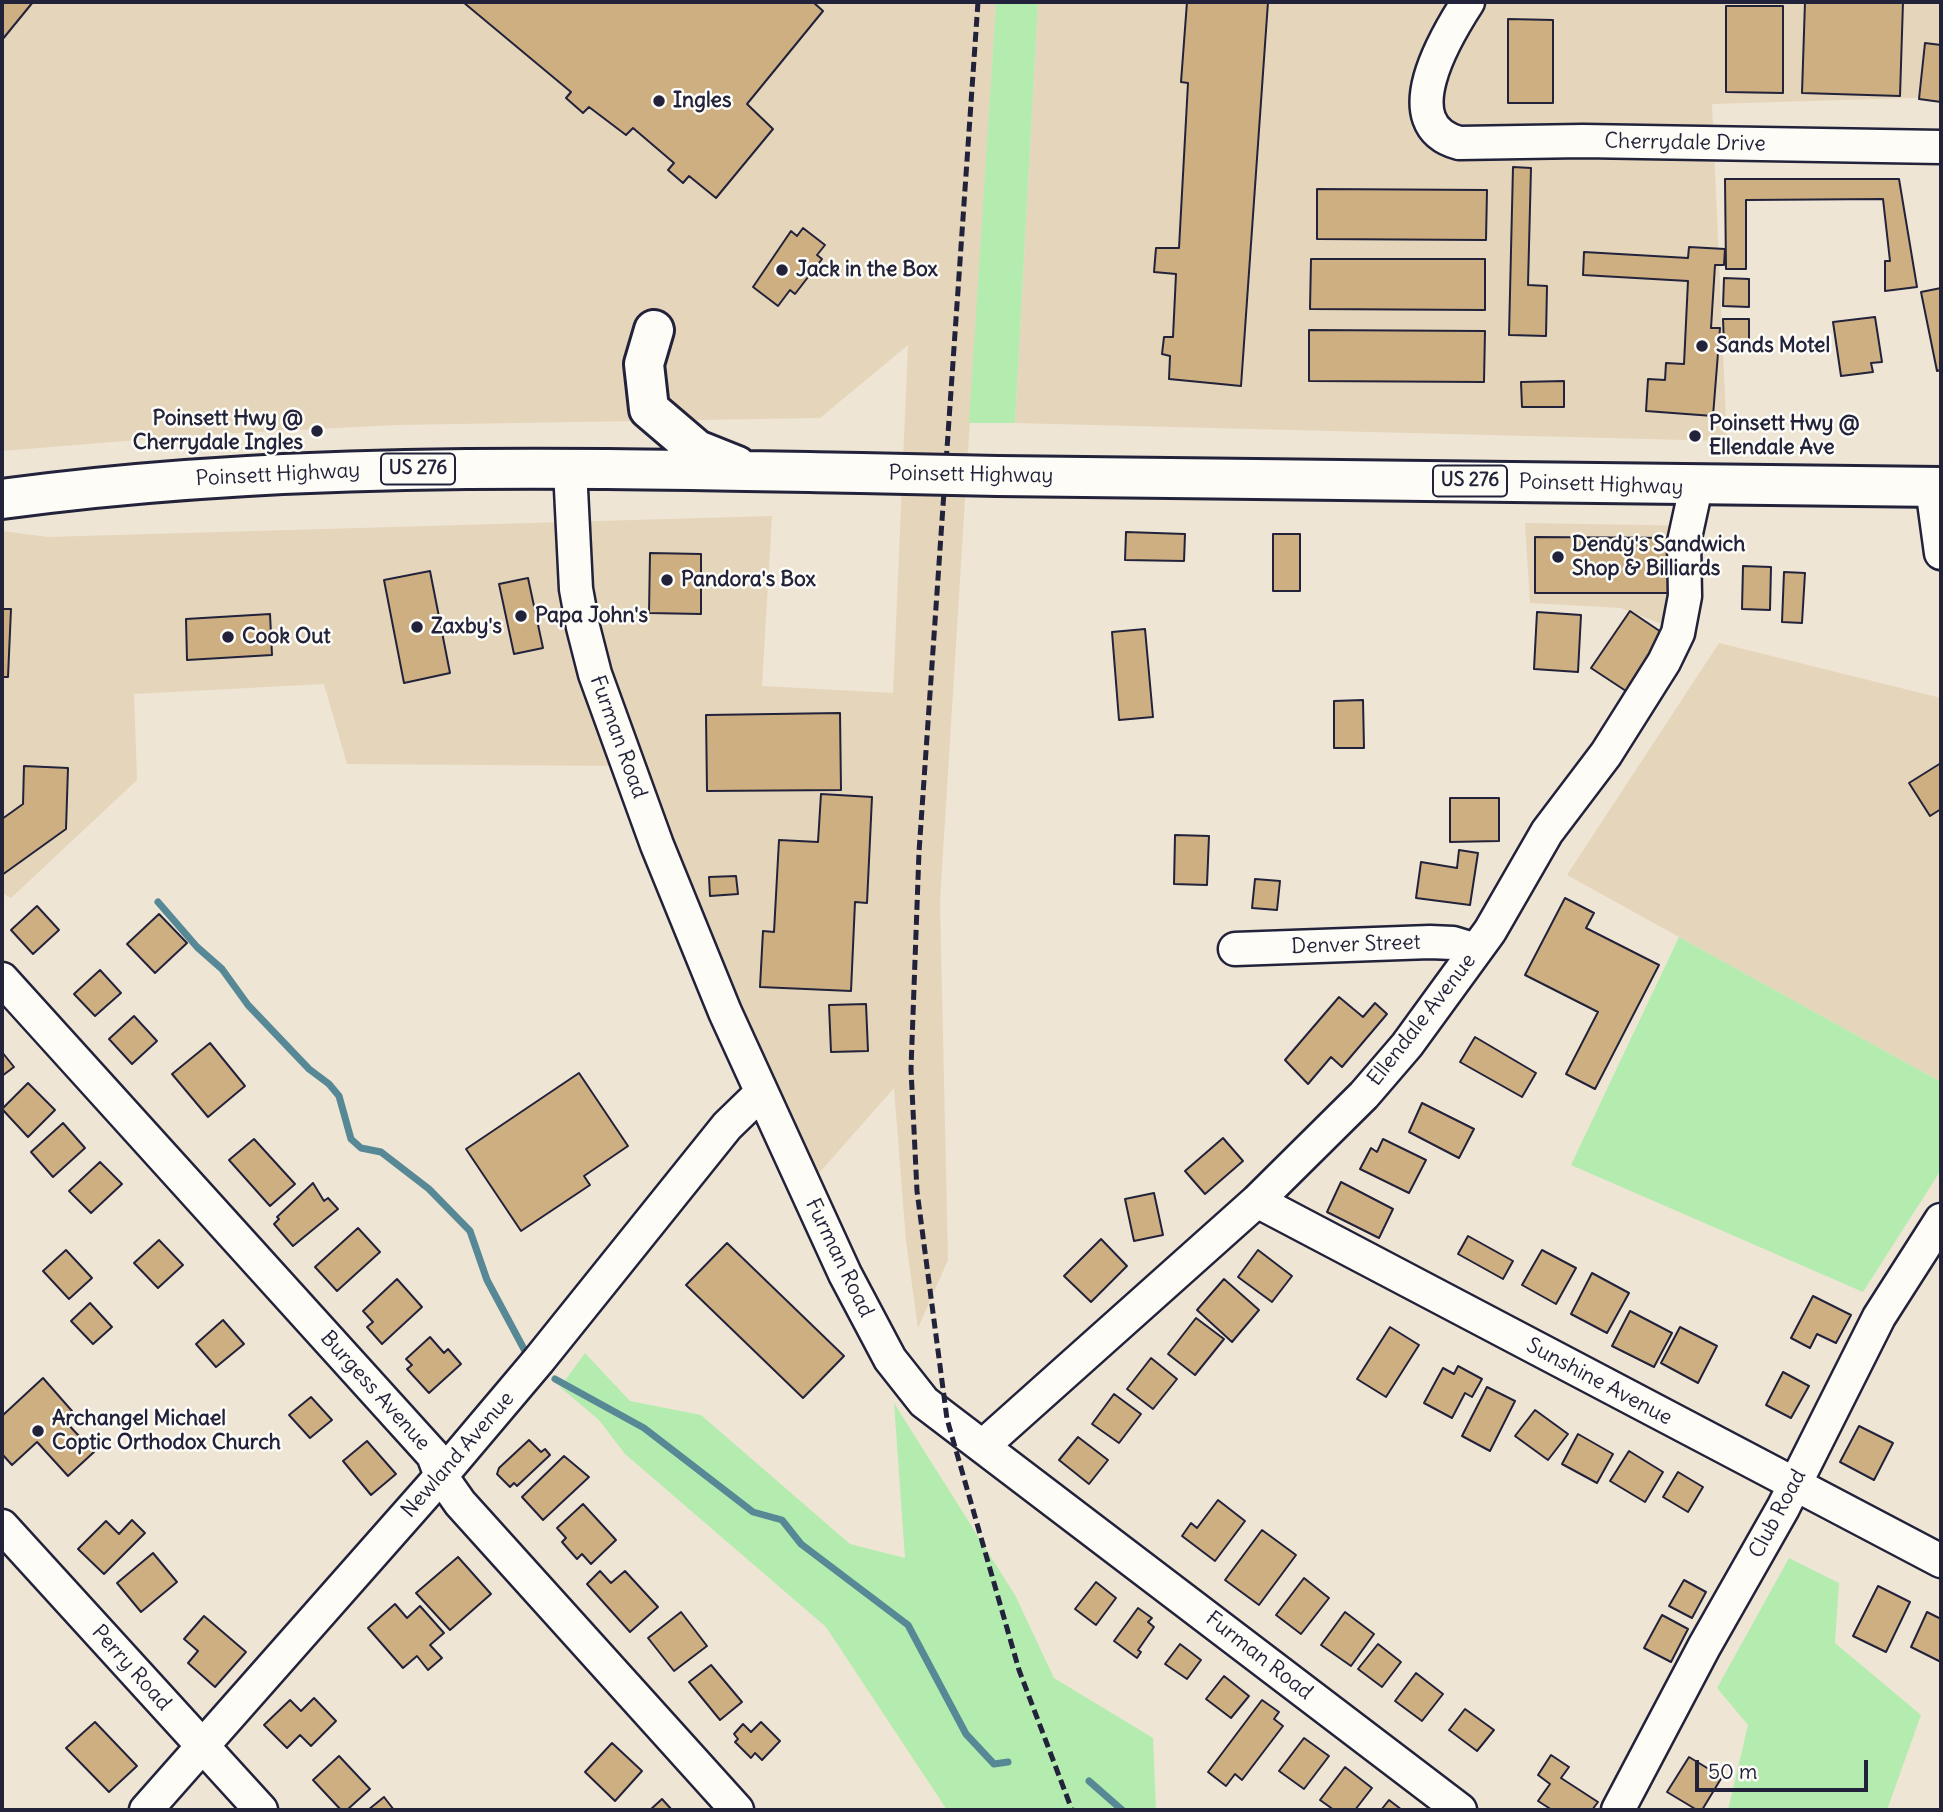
<!DOCTYPE html>
<style>
body{margin:0}
#map{position:relative;width:1943px;height:1812px;overflow:hidden;background:#efe5d4;font-family:Delius,sans-serif}
canvas{display:block}
.frame{position:absolute;inset:0;border:4px solid #22223b;pointer-events:none}
.scale{position:absolute;left:1695px;top:1760px;width:173px;height:32px;box-sizing:border-box;border:4px solid #22223b;border-top:0;padding-left:9px;font-size:21px;line-height:24px;white-space:nowrap;color:#22223b;-webkit-text-stroke:5px #fdfcf7;paint-order:stroke}
</style>
<div id="map">
<canvas width="1943" height="1812"></canvas>
<div class="frame"></div>
<div class="scale">50 m</div>
</div>
<script>
const g = document.querySelector('canvas').getContext('2d');
g.lineJoin = 'round';
function fillPath(path, color) { g.fillStyle = color; g.fill(path, 'evenodd'); }
function stroke(path, color, width, dash) { g.strokeStyle = color; g.lineWidth = width; g.lineCap = dash ? 'butt' : 'round'; g.setLineDash(dash || []); g.stroke(path); }
function drawText(font, color, halo, rows, align = 'center') {
  g.font = font + ' Delius,sans-serif'; g.lineWidth = 5; g.setLineDash([]); g.textBaseline = 'middle'; g.strokeStyle = halo; g.fillStyle = color; for (const [text, x, y, turn = 0] of rows) {
    g.save(); g.translate(x, y); g.rotate((+turn || 0) * Math.PI / 180); g.textAlign = isNaN(turn) ? turn : align; if (halo) g.strokeText(text, 0, 0); g.fillText(text, 0, 0); g.restore();
  }
}
fillPath(new Path2D(`
 M2,2H996L940,901L948,1260L918,1328L906,1241L894,1088L804,1190L624,766L347,764L324,684L134,694L137,780L11,898L2,893V531L48,537L772,516L762,686L893,693L908,345L820,418L396,425L198,435L2,451Z
 M1038,2H1941V97L1712,104L1727,441L1015,423Z
 M1525,523L1701,526L1697,638L1621,608L1530,603Z
 M1719,643L1941,698V1082L1567,875Z`), '#e5d5bb');
fillPath(new Path2D(`
 M996,2H1038L1015,423H969Z
 M1679,937L1941,1082V1170L1863,1292L1571,1165Z
 M585,1353L630,1401L701,1415L850,1544L905,1558L894,1403L1015,1595L1054,1678L1153,1738L1156,1810H947L826,1627L625,1454L599,1420L560,1387Z
 M1789,1558L1839,1583L1835,1643L1921,1715L1887,1810H1728L1748,1725L1717,1688Z`), '#b4ecb0');
stroke(new Path2D(`
 M158,902L197,947L222,969L248,1005L309,1069L329,1084L339,1096L351,1139L361,1148L381,1152L429,1189L470,1231L487,1280L525,1351
 M555,1379L644,1428L753,1512L782,1520L801,1544L908,1625L966,1734L994,1764L1008,1762
 M1089,1781L1122,1810`), '#578896', 7);
const building = new Path2D(`
 M2,2H33L2,40Z
 M463,2H813L823,11L747,104L773,129L716,198L689,176L683,183L668,170L674,163L633,128L626,135L589,107L583,113L566,98L571,92Z
 M1187,2H1268L1241,386L1169,379L1170,356L1162,354L1164,337H1173L1176,274L1154,272L1156,248H1179L1188,83L1181,82Z
 M1805,2H1903L1900,96L1802,93Z
 M1726,6H1783V93L1726,92Z
 M1508,19L1553,20V103H1508Z
 M1925,43L1941,45V102L1919,99Z
 M1513,167L1531,168L1528,285L1547,286L1546,336L1509,335Z
 M1725,179H1899L1917,287L1885,291V261H1890L1883,199L1746,200V269H1726Z
 M1317,189L1487,190L1486,240L1317,239Z
 M803,228L825,245L817,255L822,259L795,294L790,290L778,306L753,287L791,231L797,236Z
 M1689,247L1725,249L1724,265H1715L1711,328H1720L1713,416L1646,411L1648,379L1665,380L1666,363L1684,364L1688,281L1583,275L1584,252L1688,258Z
 M1311,259H1485V310L1310,309Z
 M1724,278L1749,279V307L1723,306Z
 M1941,288V370L1937,371L1921,292Z
 M1875,317L1882,362L1871,363L1873,372L1841,376L1833,322Z
 M1723,319H1749V346L1724,345Z
 M1309,330L1485,331L1484,382L1309,381Z
 M1564,381V407H1522L1521,382Z
 M1126,532L1185,534L1184,561L1125,560Z
 M1273,534H1300V591H1273Z
 M1535,537L1679,538L1678,593H1535Z
 M650,553L701,554V614L649,613Z
 M1743,566L1771,567L1770,610L1742,609Z
 M430,571L450,673L404,683L384,580Z
 M1784,572L1805,573L1802,623L1782,622Z
 M528,578L543,648L514,654L499,584Z
 M2,609H11L8,677H2Z
 M1630,611L1667,636L1629,693L1591,668Z
 M1537,612L1581,615L1578,672L1534,669Z
 M270,614L272,655L187,660L186,619Z
 M1145,629L1153,717L1119,720L1112,632Z
 M1363,700L1364,748H1334V701Z
 M840,713L841,790L707,791L706,715Z
 M1941,763V809L1930,816L1909,783Z
 M24,766L68,768L66,829L2,875V819L23,804Z
 M821,794L872,797L867,903L855,902L851,991L760,987L763,931L774,932L779,840L818,842Z
 M1450,798H1499V841L1450,842Z
 M1175,835L1209,836L1207,885L1174,884Z
 M1459,850L1478,853L1470,905L1416,898L1421,862L1457,868Z
 M736,876L738,894L710,896L709,877Z
 M1255,879L1280,881L1277,910L1252,908Z
 M1565,898L1594,913L1586,928L1659,965L1595,1089L1566,1074L1598,1012L1525,975Z
 M37,906L59,930L33,954L11,930Z
 M159,914L187,943L155,973L127,944Z
 M100,970L121,993L95,1016L74,994Z
 M1339,997L1363,1017L1375,1003L1387,1014L1342,1067L1331,1057L1308,1084L1285,1060Z
 M866,1004L868,1051L831,1052L829,1005Z
 M134,1016L157,1041L132,1064L109,1039Z
 M1475,1037L1536,1073L1522,1097L1460,1062Z
 M210,1043L245,1086L208,1117L172,1074Z
 M2,1052L14,1067L2,1076Z
 M579,1073L628,1146L584,1176L590,1185L521,1231L466,1149Z
 M28,1083L55,1110L28,1137L2,1109Z
 M1422,1103L1474,1129L1459,1158L1409,1132Z
 M63,1123L85,1148L53,1177L31,1152Z
 M1223,1138L1243,1161L1205,1194L1185,1171Z
 M254,1139L295,1184L270,1206L229,1160Z
 M1383,1139L1426,1160L1409,1193L1360,1169L1371,1148L1377,1152Z
 M100,1162L122,1184L91,1213L69,1191Z
 M1341,1182L1393,1209L1379,1238L1327,1212Z
 M313,1183L324,1201L328,1198L338,1209L293,1246L274,1224L279,1219L277,1217Z
 M1154,1193L1163,1235L1134,1241L1125,1199Z
 M358,1228L380,1252L337,1291L315,1267Z
 M1468,1236L1513,1261L1503,1279L1458,1254Z
 M1101,1239L1127,1266L1091,1302L1064,1276Z
 M159,1240L183,1265L158,1288L134,1263Z
 M727,1243L844,1356L803,1398L686,1285Z
 M66,1250L92,1278L69,1299L43,1271Z
 M1258,1250L1292,1276L1272,1302L1238,1277Z
 M1542,1250L1576,1268L1556,1304L1522,1285Z
 M1592,1273L1629,1293L1607,1333L1571,1314Z
 M397,1279L422,1307L382,1344L367,1327L373,1322L363,1311Z
 M1224,1279L1259,1310L1232,1342L1197,1310Z
 M1813,1296L1851,1315L1836,1343L1817,1334L1810,1348L1791,1338Z
 M90,1303L112,1327L93,1344L71,1321Z
 M1630,1311L1672,1333L1654,1367L1612,1346Z
 M1196,1318L1224,1339L1195,1375L1168,1354Z
 M223,1320L244,1344L216,1367L196,1344Z
 M1390,1327L1419,1345L1386,1397L1357,1379Z
 M1680,1327L1717,1346L1698,1383L1661,1363Z
 M430,1337L444,1353L448,1349L461,1364L429,1393L407,1369L412,1365L406,1359Z
 M1151,1358L1177,1379L1153,1409L1127,1389Z
 M1458,1366L1482,1379L1472,1397L1465,1393L1452,1418L1424,1403L1443,1368L1454,1374Z
 M1783,1372L1809,1386L1791,1418L1766,1405Z
 M43,1378L72,1411L64,1420L94,1452L68,1476L37,1442L12,1465L2,1454V1416Z
 M1487,1387L1515,1401L1490,1451L1462,1436Z
 M1114,1394L1141,1414L1119,1443L1092,1424Z
 M311,1397L332,1420L310,1438L289,1415Z
 M1535,1410L1568,1434L1548,1460L1515,1436Z
 M1859,1426L1893,1443L1874,1480L1840,1462Z
 M1578,1434L1613,1454L1597,1483L1562,1464Z
 M1078,1437L1108,1460L1089,1484L1059,1460Z
 M529,1440L541,1452L545,1449L550,1455L517,1486L514,1483L510,1487L497,1474L499,1468Z
 M367,1441L396,1474L371,1495L343,1461Z
 M1629,1451L1663,1472L1645,1502L1610,1481Z
 M564,1456L589,1477L543,1520L522,1497Z
 M1678,1472L1703,1487L1688,1512L1663,1497Z
 M1218,1500L1245,1521L1215,1561L1182,1536L1191,1523L1197,1528Z
 M583,1504L616,1540L591,1564L582,1554L577,1559L562,1542L566,1538L557,1528Z
 M132,1520L145,1533L104,1574L78,1549L106,1521L119,1534Z
 M1262,1530L1296,1555L1259,1605L1225,1580Z
 M153,1553L177,1582L141,1612L117,1583Z
 M458,1557L491,1594L450,1630L416,1593Z
 M600,1571L611,1583L625,1571L658,1607L630,1632L587,1584Z
 M1304,1578L1329,1598L1301,1634L1276,1615Z
 M1684,1580L1706,1592L1692,1618L1669,1606Z
 M1096,1582L1116,1598L1096,1625L1075,1609Z
 M1878,1586L1910,1602L1886,1652L1853,1636Z
 M395,1604L407,1618L420,1606L444,1633L430,1645L442,1658L428,1670L417,1656L403,1668L368,1628Z
 M1138,1608L1152,1618L1148,1622L1154,1627L1138,1650L1141,1652L1137,1658L1114,1641Z
 M681,1612L707,1646L674,1671L648,1638Z
 M1345,1612L1374,1634L1351,1666L1321,1645Z
 M1927,1612L1941,1619V1662L1911,1647Z
 M1662,1615L1688,1629L1671,1662L1644,1648Z
 M204,1616L246,1652L215,1687L188,1663L198,1651L184,1639Z
 M1180,1644L1201,1660L1187,1679L1165,1664Z
 M1378,1644L1401,1662L1382,1687L1358,1669Z
 M711,1665L742,1702L720,1720L689,1682Z
 M1416,1673L1443,1694L1422,1721L1395,1701Z
 M1224,1676L1249,1696L1231,1718L1206,1699Z
 M314,1698L336,1721L311,1746L300,1735L287,1748L264,1725L290,1700L301,1711Z
 M1262,1700L1279,1712L1274,1719L1283,1726L1242,1780L1235,1774L1226,1786L1208,1772Z
 M1465,1709L1494,1730L1477,1751L1449,1730Z
 M95,1722L137,1766L109,1792L66,1748Z
 M761,1722L780,1741L762,1760L755,1753L751,1758L735,1742L738,1739L734,1734L743,1724L751,1732Z
 M1304,1738L1329,1756L1304,1789L1279,1771Z
 M612,1743L642,1771L615,1801L585,1772Z
 M1551,1755L1569,1767L1561,1778L1598,1802L1592,1810H1552L1538,1801L1550,1784L1538,1775Z
 M339,1756L370,1789L347,1810H341L313,1780Z
 M1689,1757L1722,1777L1702,1810H1697L1667,1792Z
 M1345,1767L1372,1788L1355,1810H1334L1320,1800Z
 M384,1797L394,1810H368Z
 M662,1799L672,1810H650Z
 M1389,1800L1402,1810H1381Z`);
fillPath(building, '#ceaf82');
stroke(building, '#22223b', 2);
const minor = new Path2D(`
 M1468,2C1446,36 1392,125 1459,143L1583,141L1941,147
 M570,469L576,589L583,627L595,674L657,845L725,1012L845,1274L890,1359L924,1402L1460,1810
 M1932,487L1941,553
 M1235,949L1430,942L1453,943L1476,950
 M2,979L433,1455L441,1476L460,1503L737,1810
 M1257,1201L1941,1561
 M984,1445L1257,1201L1364,1095L1407,1045L1490,931L1547,832L1606,754L1664,662L1678,633L1685,596L1684,542L1696,487
 M2,1526L261,1810
 M146,1810L441,1476L539,1360L727,1126L761,1093
 M1618,1810L1704,1647L1783,1508L1879,1317L1941,1220`);
const highway = new Path2D(`
 M654,330L644,364L649,409L697,450L737,466
 M998,476C1313,480 1627,486 1941,487
 M2,499C287,460 574,468 861,473`);
stroke(minor, '#22223b', 37);
stroke(highway, '#22223b', 44);
stroke(minor, '#fdfcf7', 32);
stroke(highway, '#fdfcf7', 38);
stroke(new Path2D(`
 M978,2L919,852L911,1069L917,1191L947,1419L1019,1670L1072,1810`), '#22223b', 5, [10, 5]);
const highwayBridge = new Path2D(`
 M861,473L998,476`);
stroke(highwayBridge, '#22223b', 44, []);
stroke(highwayBridge, '#fdfcf7', 38);
for (const [x, y, r, color] of [
 [659,101,7,"#22223b"],
 [782,270,7,"#22223b"],
 [1702,346,7,"#22223b"],
 [317,431,7,"#22223b"],
 [1695,436,7,"#22223b"],
 [1558,557,7,"#22223b"],
 [667,580,7,"#22223b"],
 [521,616,7,"#22223b"],
 [417,627,7,"#22223b"],
 [228,637,7,"#22223b"],
 [38,1431,7,"#22223b"]
]) { const dot = new Path2D(); dot.arc(x, y, r, 0, 2 * Math.PI); g.fillStyle = color; g.fill(dot); stroke(dot, '#fdfcf7', 2.5); }
for (const [x, y, w] of [
 [418,469,74],
 [1470,481,74]
]) { const box = new Path2D(); box.roundRect(x - w / 2, y - 15.5, w, 31, 5); g.fillStyle = '#fdfcf7'; g.fill(box); stroke(box, '#22223b', 2); }
drawText('bold 19px', '#22223b', null, [
 ["US 276",418,469],
 ["US 276",1470,481]
]);
drawText('bold 21px', '#22223b', '#fdfcf7', [
 ["Ingles",673,101],
 ["Jack in the Box",796,270],
 ["Sands Motel",1716,346],
 ["Poinsett Hwy @",303,419,"right"],
 ["Cherrydale Ingles",303,443,"right"],
 ["Poinsett Hwy @",1709,424],
 ["Ellendale Ave",1709,448],
 ["Dendy's Sandwich",1572,545],
 ["Shop & Billiards",1572,569],
 ["Pandora's Box",681,580],
 ["Papa John's",535,616],
 ["Zaxby's",431,627],
 ["Cook Out",242,637],
 ["Archangel Michael",52,1419],
 ["Coptic Orthodox Church",52,1443]
], 'left');
drawText('21px', '#22223b', '#fdfcf7', [
 ["Cherrydale Drive",1685,143,1],
 ["Poinsett Highway",278,475,-3],
 ["Poinsett Highway",971,475,1],
 ["Poinsett Highway",1601,485,2],
 ["Furman Road",618,737,70],
 ["Denver Street",1356,945,-2],
 ["Ellendale Avenue",1422,1020,-52],
 ["Furman Road",839,1258,64],
 ["Sunshine Avenue",1599,1382,28],
 ["Burgess Avenue",375,1391,48],
 ["Newland Avenue",458,1455,-49],
 ["Club Road",1778,1514,-62],
 ["Furman Road",1259,1656,38],
 ["Perry Road",131,1668,48]
]);
</script>
